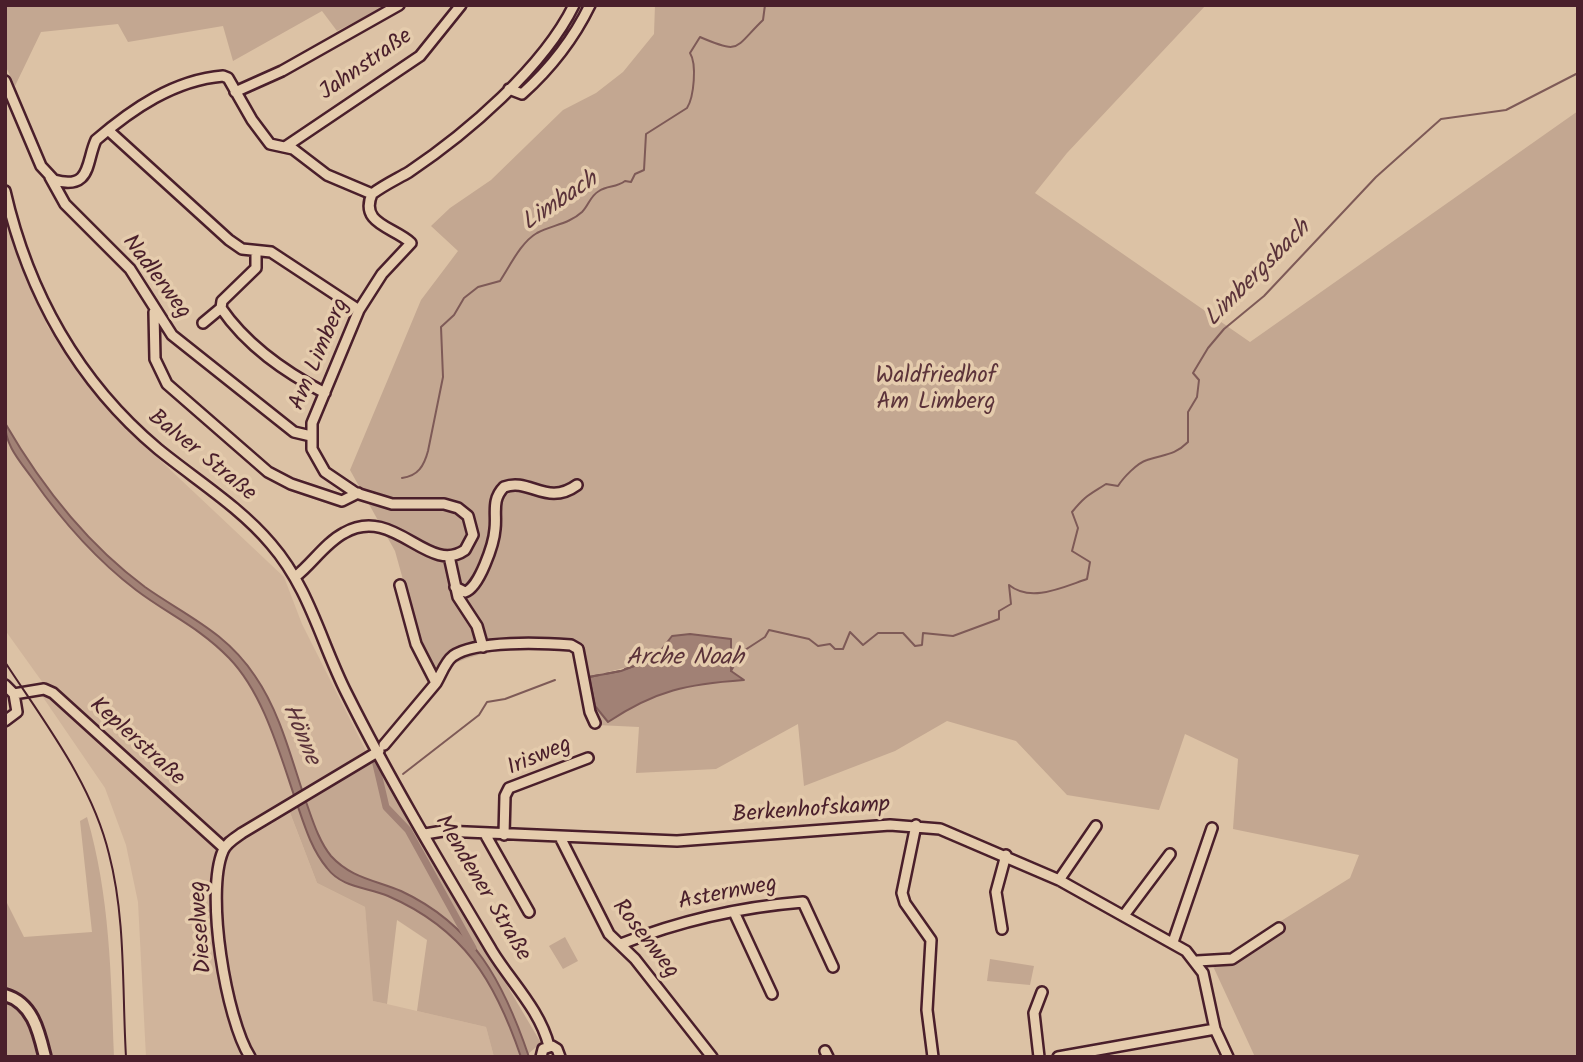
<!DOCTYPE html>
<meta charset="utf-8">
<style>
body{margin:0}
#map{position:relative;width:1583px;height:1062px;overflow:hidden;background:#dcc2a5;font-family:Kalam,sans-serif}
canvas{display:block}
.frame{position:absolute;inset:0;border:7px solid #4a1f2b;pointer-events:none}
</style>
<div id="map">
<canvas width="1583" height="1062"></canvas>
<div class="frame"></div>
</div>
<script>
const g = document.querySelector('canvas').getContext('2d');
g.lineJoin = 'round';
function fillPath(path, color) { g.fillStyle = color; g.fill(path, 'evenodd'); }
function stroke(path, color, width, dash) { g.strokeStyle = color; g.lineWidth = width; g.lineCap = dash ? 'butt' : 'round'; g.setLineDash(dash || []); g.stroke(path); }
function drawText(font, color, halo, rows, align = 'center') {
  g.font = font + ' Kalam,sans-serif'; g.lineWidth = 7; g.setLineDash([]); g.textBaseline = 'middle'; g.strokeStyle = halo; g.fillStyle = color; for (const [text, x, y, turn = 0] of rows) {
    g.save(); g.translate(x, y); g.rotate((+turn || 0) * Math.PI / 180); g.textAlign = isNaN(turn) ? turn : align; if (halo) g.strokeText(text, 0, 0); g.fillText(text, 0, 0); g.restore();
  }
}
fillPath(new Path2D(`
 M5,213L47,326L127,429L284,577L302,624L367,753L285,800L317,883L365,907L374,1001L486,1027L494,1057H146L138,902L126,845L105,788L38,690L43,683L5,630Z`), '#d0b49b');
fillPath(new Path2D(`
 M5,5H389L337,31L322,11L233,61L223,26L128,42L118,24L41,32L15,86L5,65Z
 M655,5H1206L1067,153L1035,193L1250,342L1578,111V1057H1255L1212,964L1350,878L1359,855L1233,829L1238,759L1185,734L1159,810L1067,795L1016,741L947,721L895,751L804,786L798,724L716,769L636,773L639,727L597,725L580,646C536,647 469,646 435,676L424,655L395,551L350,470L421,300L458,251L431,226L450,208L491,180L563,110L596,93L623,72L654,34ZM731,640V671L743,680C687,684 655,691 608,722L589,677Z
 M380,761L436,865L541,1043L528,1054L530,1057H494L486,1027L417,1011L427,940L397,920L387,1004L373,1001L365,907L317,883L289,810L371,762Z
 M87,817C110,896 111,975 114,1057H5V899L24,937L92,932L80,821Z
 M565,937L578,961L563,969L549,946Z
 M990,959L1034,966L1030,985L987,981Z`), '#c3a791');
const water = new Path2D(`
 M5,423C41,485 87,544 145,587C186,616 225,631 255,676C280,712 291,758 305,799C312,818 318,840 331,856C351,878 375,880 401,891C474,925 504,983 529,1057H521C495,981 464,929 388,896C367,887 342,888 327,868C311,849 304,824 296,801C280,755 264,694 229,658C199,627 169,615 136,590C94,558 62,521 32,478C19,460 5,445 5,423Z
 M690,634L731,639V671L744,680C688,684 656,690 608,722L595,706L589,677L621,671L655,658L672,636Z`);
fillPath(water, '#a18175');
stroke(water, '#7e5a57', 2);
stroke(new Path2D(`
 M402,478C418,476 424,466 428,451L443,377L441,327L454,315L464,298L478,287L500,281C510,266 521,242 537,233C552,225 569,224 582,212C589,205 590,196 599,191C608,185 616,188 625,181L631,182L635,174L644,170L646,134L687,108C694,97 697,64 690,53L700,37C741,55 734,48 763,20L765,5
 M625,669L646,662
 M731,671L736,662L744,659L745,650L765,637L769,630L809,639L818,646L830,644L835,649H843L850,632L863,645L878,633H903L915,646L922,645L923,633L953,636L999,619V611L1011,604L1009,585C1031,603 1063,587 1087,579L1090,562L1072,551L1078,528L1072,512C1086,495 1089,495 1106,484L1118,486C1123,478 1137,463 1147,460C1164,454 1174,456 1188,442V412L1197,397L1199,380L1193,373L1208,348L1224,329L1264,296L1376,177L1441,119L1506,110L1578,73
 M605,674L620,671
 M589,677L599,675
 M403,774L479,715L487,702L505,699L555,680`), '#7e5a57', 2);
stroke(new Path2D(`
 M375,760L386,807L408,830L473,948`), '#a18175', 7);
const minor = new Path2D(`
 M5,81L41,166L54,180C92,191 86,161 96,140C132,109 174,80 223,76L228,78L252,120L270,144L293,149L327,175L372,194
 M509,89L522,94C551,68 573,40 590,5
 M235,92L282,71L399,5
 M108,130L229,240L242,249L271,252L359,310
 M285,147L420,56L461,5
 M50,177L65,204L130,269L172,335L294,432L311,436
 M5,191C28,292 78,382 158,449C196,480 240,507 271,544C310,589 321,643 347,694C391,782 442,867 492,951C511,982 540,1010 549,1046
 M372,194C384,185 397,179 409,172C467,133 543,68 574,5
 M256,252V268L222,301L221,308C247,346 285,372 325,393
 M154,312L155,359L167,384L268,472L291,484L342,501L358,493
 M203,323L221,308
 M449,556L458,597L477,626L483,647
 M295,577C312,564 325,543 344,533C394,504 428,576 465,550L473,535L468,516L458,508L444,504H392L356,493L325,472L312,449V423L359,310L382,274L411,243C394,227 359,224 372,194
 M455,587L465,592C479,588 494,544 495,529C497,514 491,500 504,487C529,477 547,507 577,485
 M436,683C441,675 445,662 453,656C476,640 543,643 571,645L578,649L590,712L595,723
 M5,685L14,694
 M14,694L44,689L53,693L224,848
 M5,721L17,712L14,694
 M384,745L436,683L416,644L400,585
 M916,825L902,893L905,903L931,940L927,1010L933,1057
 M425,834L443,831L677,841L890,825L940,829L1059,880L1186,951L1203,973L1215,1029L1228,1057
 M485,834L529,912
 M504,835L505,796L509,788L588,758
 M560,837L609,934L635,959L712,1057
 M1059,880L1096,826
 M734,912L772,994
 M1125,914L1170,854
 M1002,929L996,892L1006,855
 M1173,942L1212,828
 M621,944C679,921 741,907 803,902L833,967
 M1197,961L1232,959L1279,928
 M825,1051L828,1057
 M250,1057C226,1019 205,893 223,851C226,843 235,838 242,833L379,751
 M541,1057L543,1049L552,1046L557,1049L560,1057
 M1039,1057L1034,1013L1042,992
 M1058,1057L1215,1029`);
const major = new Path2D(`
 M5,995C33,1003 39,1032 45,1057`);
stroke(minor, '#4a1f2b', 14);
stroke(major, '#4a1f2b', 16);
stroke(minor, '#e5ccad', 9);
stroke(major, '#e5ccad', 10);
stroke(new Path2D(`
 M5,662C44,722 92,783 109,854C126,919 122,990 126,1057`), '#4a1f2b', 2);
drawText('23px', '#4a1f2b', '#e5ccad', [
 ["Jahnstraße",367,66,-35],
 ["Nadlerweg",155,278,53],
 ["Am Limberg",321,355,-67],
 ["Balver Straße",201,457,39],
 ["Keplerstraße",136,743,42],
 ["Irisweg",540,758,-23],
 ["Berkenhofskamp",811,812,-4],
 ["Mendener Straße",481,889,59],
 ["Asternweg",728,895,-11],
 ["Dieselweg",203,927,-94],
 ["Rosenweg",644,940,52]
]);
drawText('23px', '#5c333a', '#e5ccad', [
 ["Waldfriedhof",936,378],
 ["Am Limberg",936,404]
]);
drawText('italic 24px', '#5b333a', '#e5ccad', [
 ["Limbach",561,203,-34],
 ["Limbergsbach",1259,275,-45],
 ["Arche Noah",685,660],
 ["Hönne",299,735,67]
]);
</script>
